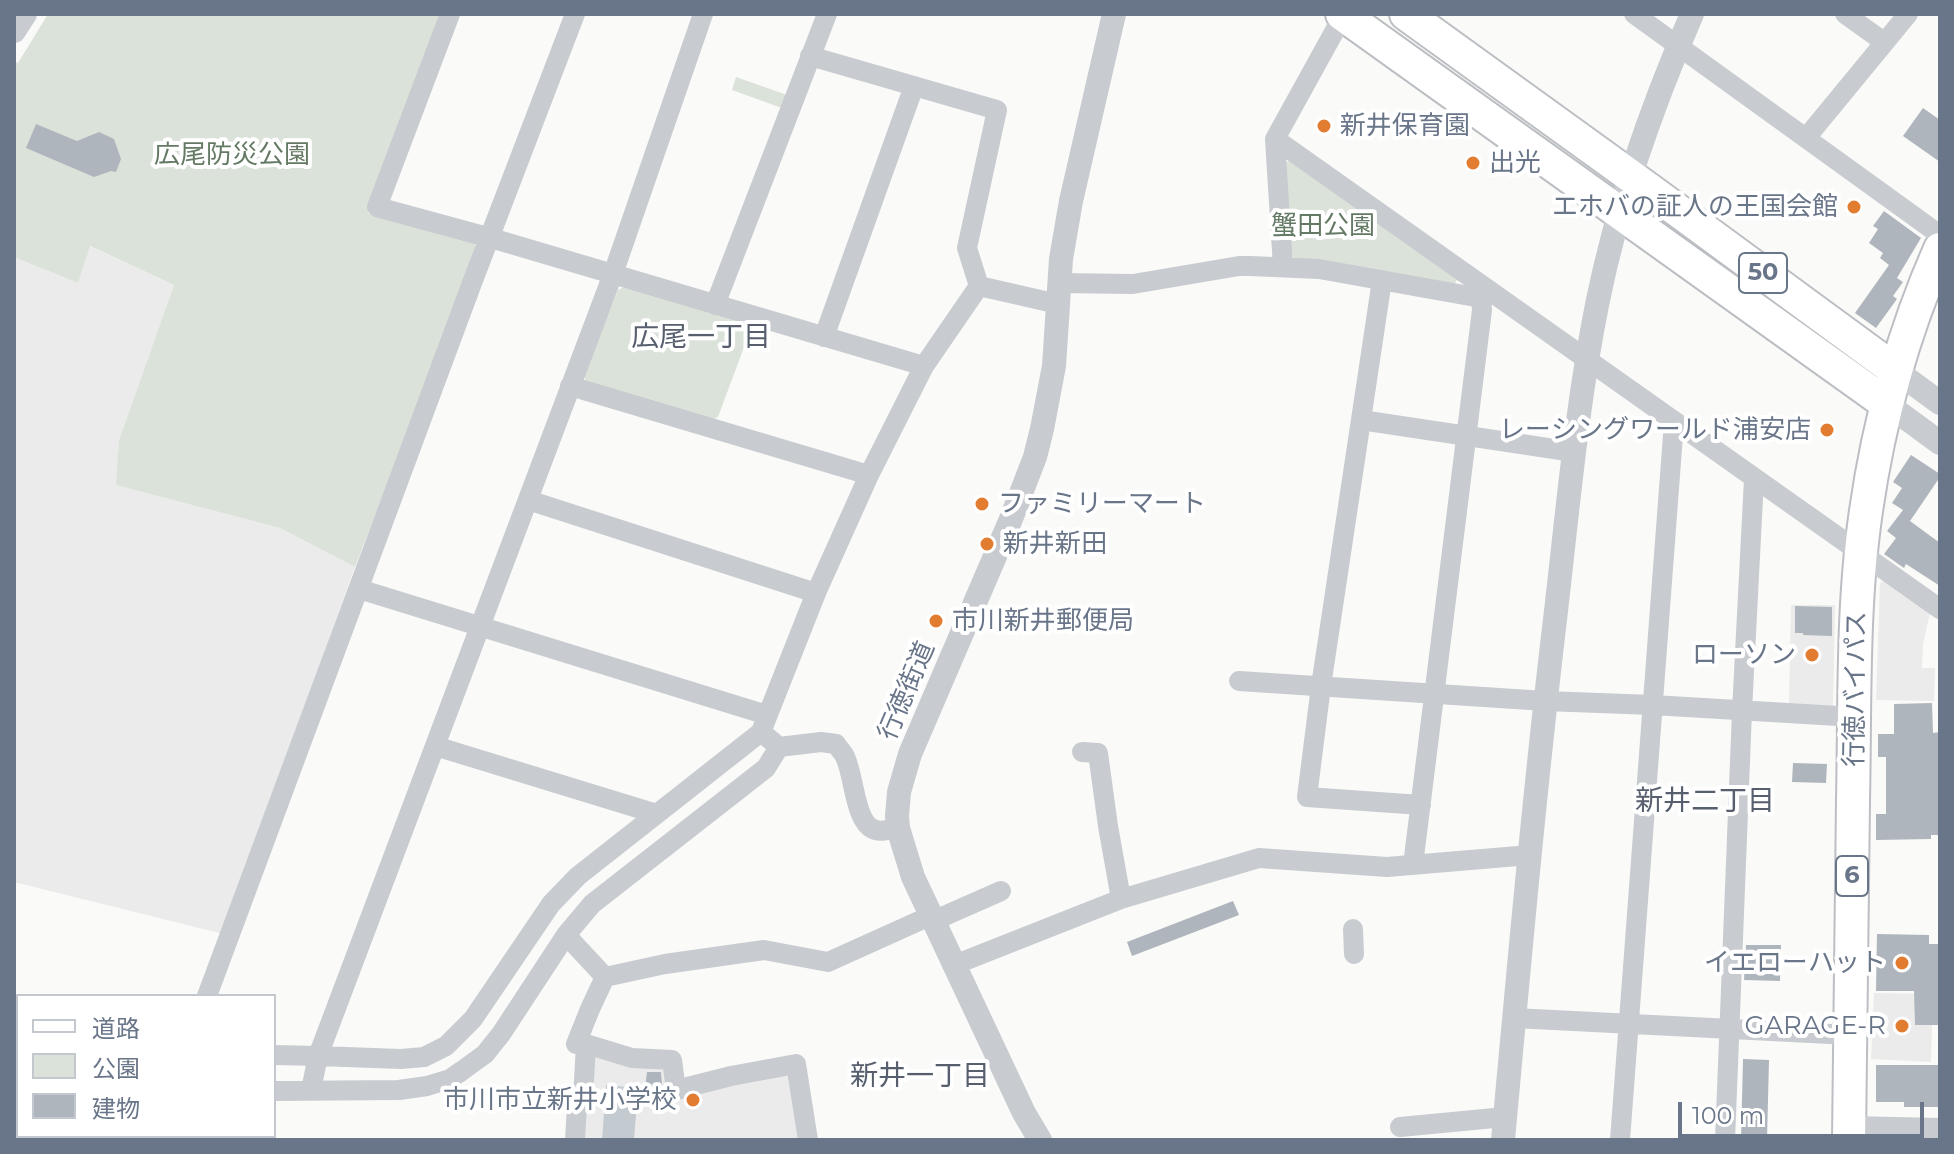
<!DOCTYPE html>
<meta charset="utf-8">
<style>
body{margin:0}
#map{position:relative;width:1954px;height:1154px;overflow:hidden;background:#fafaf8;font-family:Montserrat,"Noto Sans JP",sans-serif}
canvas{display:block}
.frame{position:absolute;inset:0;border:16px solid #697588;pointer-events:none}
.legend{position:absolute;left:16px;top:994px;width:260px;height:144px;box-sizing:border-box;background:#fff;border:2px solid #c3c8cf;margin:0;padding:10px 14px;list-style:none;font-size:24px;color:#697588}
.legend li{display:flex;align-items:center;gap:16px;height:40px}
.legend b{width:40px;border:2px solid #c3c8cf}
.scale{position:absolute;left:1678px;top:1102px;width:246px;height:36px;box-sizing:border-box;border:4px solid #697588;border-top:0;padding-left:10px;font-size:24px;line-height:28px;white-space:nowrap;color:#697588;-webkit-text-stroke:6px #fff;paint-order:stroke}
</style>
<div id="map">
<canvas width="1954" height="1154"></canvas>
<div class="frame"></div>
<ul class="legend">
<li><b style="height:10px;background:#fff"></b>道路</li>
<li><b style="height:22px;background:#dbe2d9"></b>公園</li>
<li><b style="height:22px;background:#afb5bc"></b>建物</li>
</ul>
<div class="scale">100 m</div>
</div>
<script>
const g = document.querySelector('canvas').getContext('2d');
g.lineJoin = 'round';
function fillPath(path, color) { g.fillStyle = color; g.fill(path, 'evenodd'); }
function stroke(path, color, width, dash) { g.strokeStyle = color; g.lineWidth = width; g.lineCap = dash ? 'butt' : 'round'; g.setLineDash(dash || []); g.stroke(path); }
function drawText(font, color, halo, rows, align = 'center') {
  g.font = font + ' Montserrat,"Noto Sans JP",sans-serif'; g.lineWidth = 8; g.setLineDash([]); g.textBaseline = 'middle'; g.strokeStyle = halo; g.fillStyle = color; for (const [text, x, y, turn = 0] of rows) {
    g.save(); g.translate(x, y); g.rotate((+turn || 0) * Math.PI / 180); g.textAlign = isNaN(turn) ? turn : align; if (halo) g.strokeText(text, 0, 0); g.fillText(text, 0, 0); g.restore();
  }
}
fillPath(new Path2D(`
 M89,246L174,285L119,440L117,485L280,528L355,567L223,934L14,882V257L78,283Z
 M1886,580L1930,613L1923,644L1922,668H1935L1934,701L1876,700L1880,583Z
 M1791,605H1835L1833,707L1789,704Z
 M1874,993L1933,994L1931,1062L1871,1059Z
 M598,1055L667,1069L671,1097L729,1083L786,1075L791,1080L801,1140H580L592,1058Z`), '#ebebeb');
fillPath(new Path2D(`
 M48,14H441L368,213L474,242L478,251L355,567L280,528L116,485L119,440L174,285L90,246L78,283L14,257V61L18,63Z
 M736,77L787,95L782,108L732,90Z
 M1291,160L1458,278L1454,285L1295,260L1290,253L1284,163Z
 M624,287L748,323L750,331L718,417L710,420L586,382L584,376L618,290Z`), '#dbe2d9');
fillPath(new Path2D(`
 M606,1085L638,1088L634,1140H602Z`), '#c3cad0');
fillPath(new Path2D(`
 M1923,108L1940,120V162L1903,136Z
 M36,124L77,141L99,132L114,139L121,159L116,172L111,171L94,177L26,148Z
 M1884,211L1921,238L1897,278L1903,282L1893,296L1897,299L1876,328L1855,313L1889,265L1880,258L1883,253L1869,243L1878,229L1873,226Z
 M1911,455L1940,474V477L1910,521L1940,543V586L1906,564L1904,568L1884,554L1896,538L1887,531L1903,510L1892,503L1902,488L1893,482Z
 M1795,606L1832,607V636L1803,635V633H1795Z
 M1932,703L1933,733L1940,732V835H1931V839L1876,840V814H1886V757H1878V734H1894V704Z
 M1793,763L1827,764L1826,783L1792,782Z
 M1233,901L1239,915L1132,956L1127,942Z
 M1877,934L1929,935V944H1940V1025H1915L1914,991H1876Z
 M1746,945H1781L1780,981L1744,980Z
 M1743,1059L1769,1060L1767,1140H1741Z
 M1876,1065H1940V1107H1904V1102H1876Z
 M647,1072H661L663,1099L644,1097Z`), '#afb5bc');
const primary = new Path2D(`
 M1342,14L1887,404
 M1406,14L1647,188L1895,370
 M1849,1140C1850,1027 1852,914 1853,801C1855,705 1852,606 1866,511C1879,420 1903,333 1940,249`);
stroke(primary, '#bbbec3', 36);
stroke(new Path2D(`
 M450,14L377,207L491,238L924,366
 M1634,14L1940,235
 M1845,14L1884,42
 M810,56L997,110L967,248L979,286
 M1806,138L1908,14
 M1275,139L1940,609
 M1283,267L1275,139L1344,14
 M1382,280L1321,686L1307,797L1421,805
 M1059,283L1133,284L1239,266H1250L1319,269L1481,298L1487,290
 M715,305L827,14
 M824,337L914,86
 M570,386L869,475
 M1361,420L1574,452
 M528,500L816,593
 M359,589L767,715
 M1239,681L1545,701L1653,705L1855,717
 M435,746L657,814
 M1082,752L1098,753L1108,826L1121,899
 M898,828C891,829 880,833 873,829C855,821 854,777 846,759C844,753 839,749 836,744L821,742L779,747L761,732L816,593L869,475L924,366L979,286L1058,304
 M1413,865L1482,310L1481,298
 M933,921L1001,891
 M1353,929L1354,954
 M566,935L605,977L665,964L764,950L828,962L930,916
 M954,965L1121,899L1259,858L1387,867L1530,855
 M605,977L590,1009L576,1044H586L632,1058L672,1060L676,1090L731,1076L796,1064L808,1140
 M207,996L472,283L575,14
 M1514,1018L1850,1035
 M14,1051L18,1050
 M274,1055L318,1056L613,274L703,14
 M311,1090L318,1056L401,1059L424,1057L446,1046L473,1019L551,904L578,876L761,732
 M274,1091L399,1090L427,1086L450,1079L463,1070L485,1054L501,1034L566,935L592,904L766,768L779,747
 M14,1092L18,1091
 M1400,1127L1505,1117
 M194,1136L195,1140
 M575,1140L577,1105L583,1098L586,1044
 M1620,1140L1674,422
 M1725,1140L1742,711L1754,479`), '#c8cbcf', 20);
stroke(new Path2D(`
 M14,31L25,14
 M1895,370L1940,403
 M1887,404L1940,443
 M1849,1128L1940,1130
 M1040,1140L1024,1113L913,877L898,828L897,816L899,792L910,754L1011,519L1035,457L1042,429L1054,366L1061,259L1071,201L1114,14
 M1503,1140C1519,964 1535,787 1556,611C1568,507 1577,403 1598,300C1618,202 1652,106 1692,14`), '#c8cbcf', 24);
stroke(primary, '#fff', 32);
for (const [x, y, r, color] of [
 [1324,126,8,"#e17c31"],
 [1473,163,8,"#e17c31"],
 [1854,207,8,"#e17c31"],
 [1827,430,8,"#e17c31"],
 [982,504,8,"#e17c31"],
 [987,544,8,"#e17c31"],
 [936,621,8,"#e17c31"],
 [1812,655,8,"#e17c31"],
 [1902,963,8,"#e17c31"],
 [1902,1026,8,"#e17c31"],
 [693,1100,8,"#e17c31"]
]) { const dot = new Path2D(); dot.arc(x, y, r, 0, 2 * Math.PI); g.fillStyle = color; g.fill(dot); stroke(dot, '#fff', 3); }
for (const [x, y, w] of [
 [1763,273,48],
 [1852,876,32]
]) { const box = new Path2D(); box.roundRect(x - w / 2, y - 20, w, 40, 6); g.fillStyle = '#fff'; g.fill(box); stroke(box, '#697588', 2); }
drawText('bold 24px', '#697588', null, [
 ["50",1763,273],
 ["6",1852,876]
]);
drawText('26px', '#697588', '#fff', [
 ["新井保育園",1340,126,"left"],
 ["出光",1489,163,"left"],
 ["エホバの証人の王国会館",1838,207],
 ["レーシングワールド浦安店",1811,430],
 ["ファミリーマート",998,504,"left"],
 ["新井新田",1003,544,"left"],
 ["市川新井郵便局",952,621,"left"],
 ["ローソン",1796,655],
 ["イエローハット",1886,963],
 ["GARAGE-R",1886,1026],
 ["市川市立新井小学校",677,1100]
], 'right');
drawText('26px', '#647a64', '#fff', [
 ["広尾防災公園",232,155],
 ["蟹田公園",1323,226]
]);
drawText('26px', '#697588', '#fff', [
 ["行徳バイパス",1856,689,-89],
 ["行徳街道",907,691,-67]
]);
drawText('28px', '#575f6e', '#fff', [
 ["広尾一丁目",701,338],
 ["新井二丁目",1705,802],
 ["新井一丁目",920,1077]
]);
</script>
